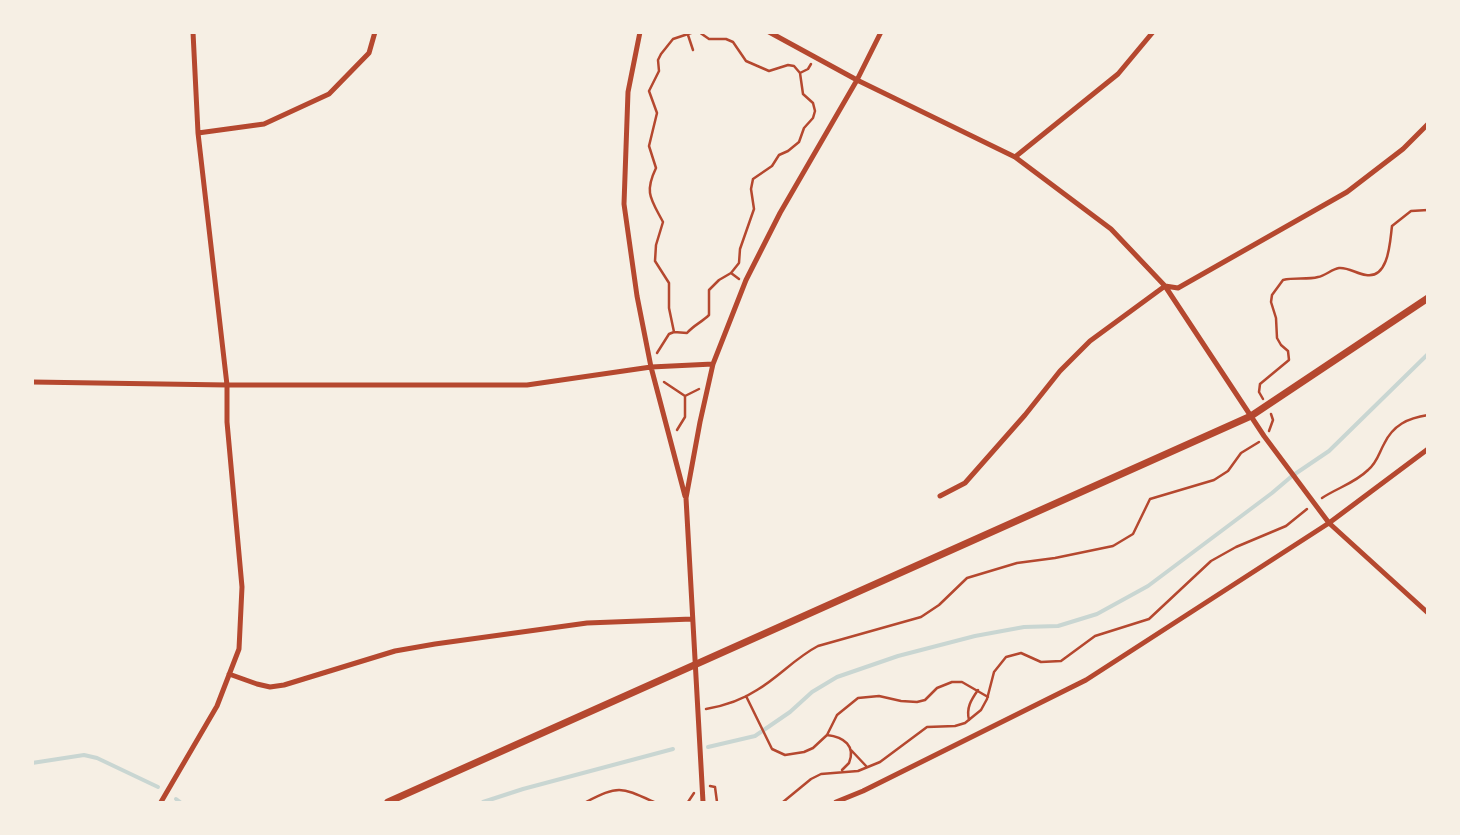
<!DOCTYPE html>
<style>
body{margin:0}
#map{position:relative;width:1460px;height:835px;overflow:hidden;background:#f6efe4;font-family:Literata,serif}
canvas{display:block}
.frame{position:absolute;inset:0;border:34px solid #f6efe4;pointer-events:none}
</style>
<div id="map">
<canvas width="1460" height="835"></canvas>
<div class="frame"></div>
</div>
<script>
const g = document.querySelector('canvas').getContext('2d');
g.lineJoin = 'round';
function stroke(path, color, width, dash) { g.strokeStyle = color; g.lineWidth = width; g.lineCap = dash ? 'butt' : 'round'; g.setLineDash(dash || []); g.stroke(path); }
stroke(new Path2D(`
 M708,747L755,736L790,712L812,692L837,677L898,656L975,636L1024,627L1058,626L1097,614L1148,586L1272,493L1292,476L1329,451L1428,354
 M32,763L84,755L97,758L158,787
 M176,799L180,802
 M483,802L523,789L673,749`), '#c9d6d2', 4);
stroke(new Path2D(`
 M687,32L693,50
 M694,32L673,39L661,54L658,60L659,71L649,91L657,113L649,146L656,168C644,193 651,199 663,222L656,245L655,261L669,283V308L674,332L687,333C694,325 702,322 709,315V290L719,280L731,273L739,263L740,249L754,209L751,189L753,179L772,166L779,155L788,151L799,142L804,128L813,118L815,111L813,103L803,94L800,73L794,66L788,65L769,71L746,61L733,42L726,39H709L699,32
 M800,73L808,69L811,64
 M731,273L739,279
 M657,353L669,334L674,332
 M664,382L685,396L699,389
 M1263,399L1259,392L1260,384L1289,360L1288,351L1281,345L1277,338L1276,318L1271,302L1272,295L1283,280C1295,277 1307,280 1318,277C1325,276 1332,269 1339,268C1348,267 1357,274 1366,275C1389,279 1390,241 1392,226L1411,211L1428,210
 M677,430L685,417V396
 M1269,431L1273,420L1271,414
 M1322,498C1337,488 1355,483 1368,470C1377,463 1379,453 1384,444C1393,425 1408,418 1428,415
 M746,696L772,749L785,755L804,752L813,748L827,735L837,715L858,698L879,696L901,701L917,702L925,700L937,688L952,682H962L988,697
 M706,709C723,706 742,700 757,690C779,677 795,658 818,646L921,617L939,605L967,578L1017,563L1055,558L1113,546L1133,534L1150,499L1214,480L1228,471L1241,453L1259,442
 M969,720C966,708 971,700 978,690
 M827,735C844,737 856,746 849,763L842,770
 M851,750L867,767
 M710,786L715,787L717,802
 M586,802C619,785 621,787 654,802
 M688,802L694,793
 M783,802L811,779L821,774L858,771L880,762L927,727L955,726L965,723L981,710L987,699L994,672L1006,657L1021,653L1041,662L1061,661L1095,636L1149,619L1211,561L1236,547L1286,526L1307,509`), '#b5482f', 2.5);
stroke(new Path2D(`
 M640,32L628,92L624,204L637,296L651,367L685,496
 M769,32L857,80L1015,157L1111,229L1165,286L1264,436L1329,523L1428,613
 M198,133L264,124L329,94L369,53L375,32
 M1015,157L1118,74L1153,32
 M32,382L227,385H527L651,367L713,364
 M940,496L965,483L1025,415L1060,371L1090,341L1165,286L1178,288L1347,192L1403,149L1428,124
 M229,674L257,684L270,687L284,685L395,651L435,644L587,623L692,619
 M161,802L217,706L239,649L242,587L227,422V385L198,133L193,32
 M703,802L686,498L700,422L713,364L746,280L780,213L857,80L881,32
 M836,802L863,791L1086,680L1329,523L1428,449`), '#b5482f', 5);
stroke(new Path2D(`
 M388,802L1251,416L1428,298`), '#b5482f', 7);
</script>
